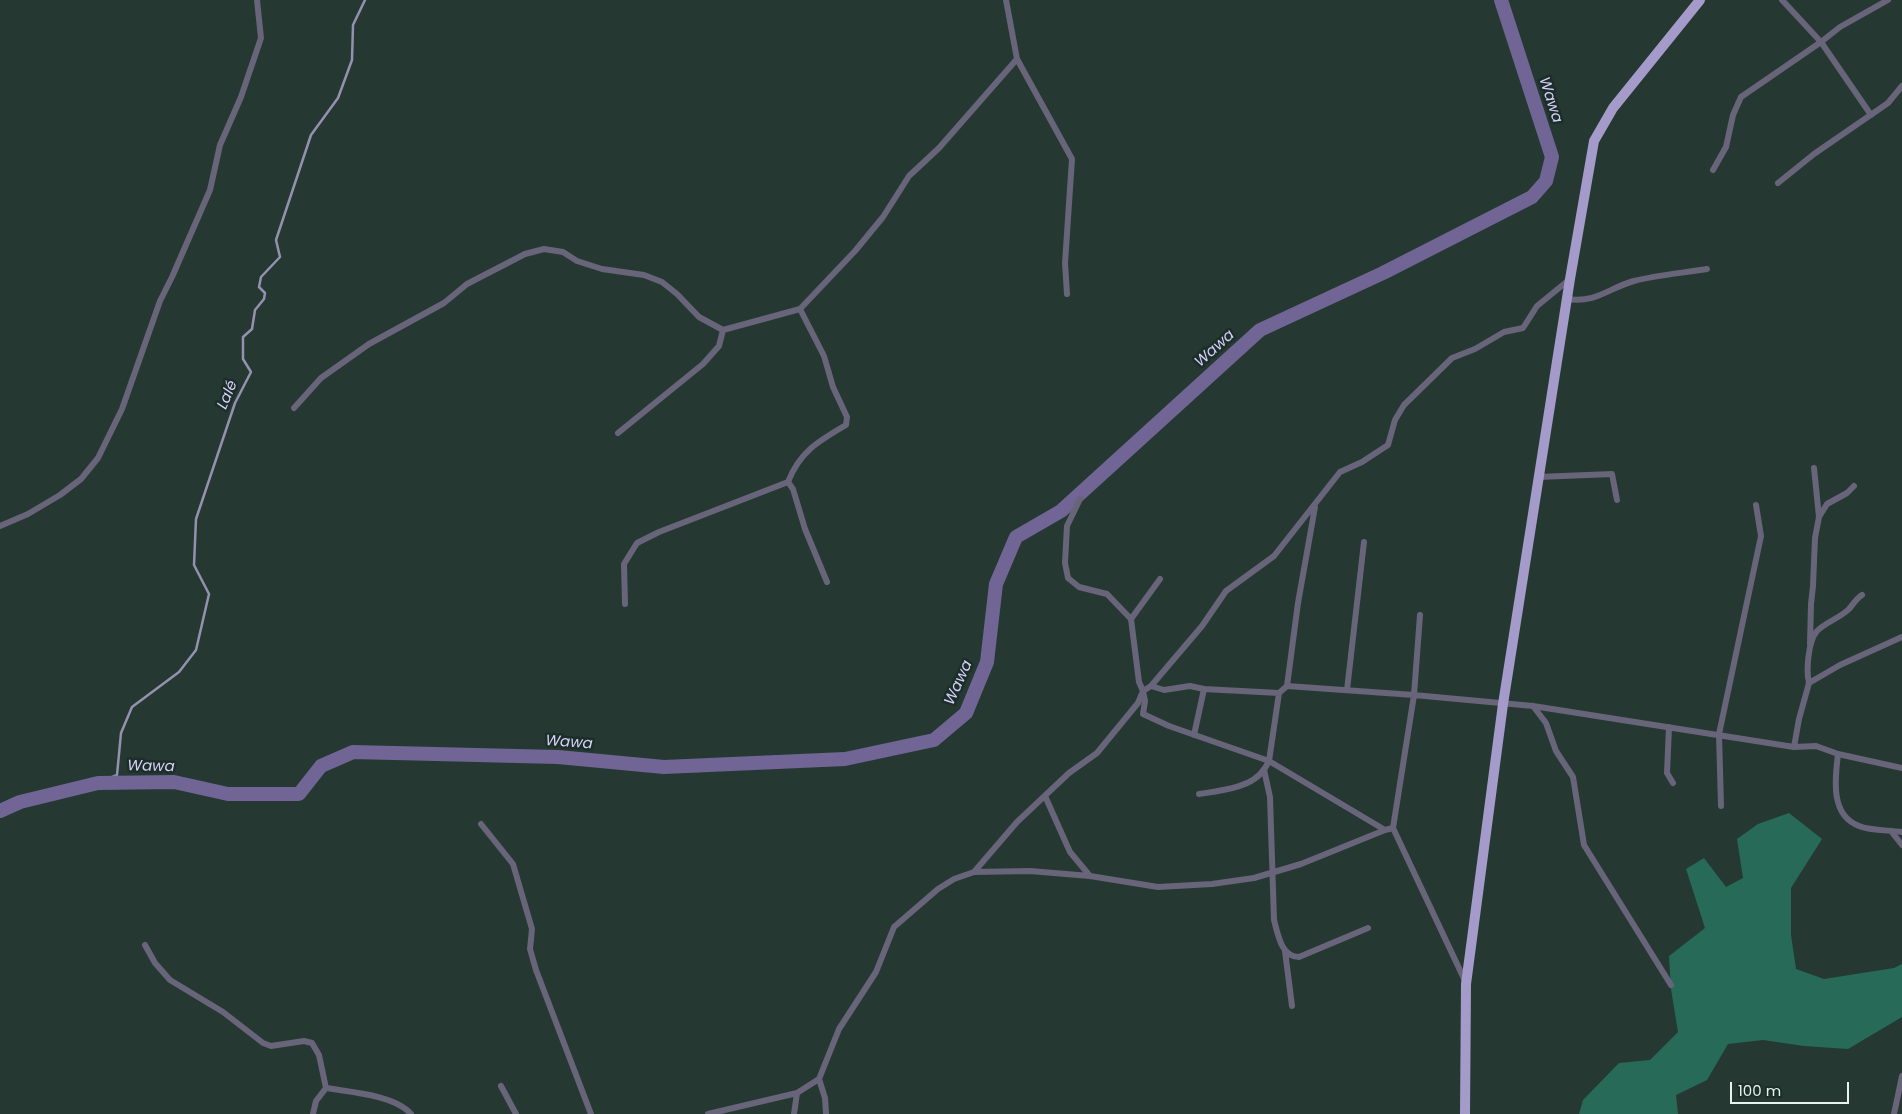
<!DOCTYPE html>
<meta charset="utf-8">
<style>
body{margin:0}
#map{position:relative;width:1902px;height:1114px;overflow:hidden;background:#253932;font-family:Poppins,sans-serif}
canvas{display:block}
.scale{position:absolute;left:1730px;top:1082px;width:119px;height:22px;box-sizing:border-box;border:2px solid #e7f3ef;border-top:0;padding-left:6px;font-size:15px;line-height:18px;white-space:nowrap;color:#e7f3ef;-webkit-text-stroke:4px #1b2f28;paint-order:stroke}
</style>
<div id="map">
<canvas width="1902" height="1114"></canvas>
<div class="scale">100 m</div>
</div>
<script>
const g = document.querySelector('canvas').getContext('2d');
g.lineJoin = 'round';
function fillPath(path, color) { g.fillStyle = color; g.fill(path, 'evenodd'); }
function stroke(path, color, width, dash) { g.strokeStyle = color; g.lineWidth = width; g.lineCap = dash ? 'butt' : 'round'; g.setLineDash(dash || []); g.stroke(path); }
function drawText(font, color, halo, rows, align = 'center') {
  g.font = font + ' Poppins,sans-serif'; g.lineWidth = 5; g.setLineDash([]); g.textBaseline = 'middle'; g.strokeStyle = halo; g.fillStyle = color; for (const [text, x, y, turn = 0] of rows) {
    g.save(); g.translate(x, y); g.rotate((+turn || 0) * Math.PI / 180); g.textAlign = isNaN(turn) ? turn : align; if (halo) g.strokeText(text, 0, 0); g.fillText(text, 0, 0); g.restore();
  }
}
fillPath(new Path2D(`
 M1789,813L1822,839L1791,888V935L1796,969L1824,979L1894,968L1902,964V1017L1848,1049L1804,1046L1763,1040L1728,1044L1707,1080L1676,1095L1678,1114H1579L1583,1100L1619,1063L1650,1060L1678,1032L1671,989L1669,956L1705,928L1686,869L1704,858L1726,887L1743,878L1737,839L1758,824Z`), '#276a58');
stroke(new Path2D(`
 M98,783L117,775L121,733L132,707L179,672L196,650L209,594L194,565L196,519L235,403L251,372L243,359V337L252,329L255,310L264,299L265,293L259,287L261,277L280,257L276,240L311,135L338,98L352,60L353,25L365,0`), '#9490b0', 2.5);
stroke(new Path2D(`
 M0,811L20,802L98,783L174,782L228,794H299L321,766L353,752L558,757L664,767L845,759L934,740L966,713L987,662L996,584L1016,537L1061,511L1260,330L1383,273L1532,197L1546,181L1552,157L1501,0`), '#706595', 14);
stroke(new Path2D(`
 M1006,0L1017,59L1072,159L1065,263L1067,294
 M1782,0L1821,42L1871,115
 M1713,170L1726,147L1733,115L1741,97L1821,42L1840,27L1888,0
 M1778,183L1814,154L1888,103L1902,86
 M1567,299C1598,303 1608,288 1634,281C1657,275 1683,273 1707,269
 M294,408L321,378L369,344L444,303L467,284L525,254L544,249L563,252L577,261L602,269L644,275L662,282L677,294L699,317L723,330L800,309L855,251L883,217L909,176L939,148L1017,59
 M618,433L703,364L719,346L723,330
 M1814,468L1819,517
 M1538,477L1612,474L1617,500
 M788,482L793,489L805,529L827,582
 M0,526L28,514L60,495L81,479L98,458L122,409L160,301L172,277L210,190L220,145L241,97L261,38L257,0
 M625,604L624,564L637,543L659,532L788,482C800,451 819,441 846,425L847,417L833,387L824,356L800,309
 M1131,619L1160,579
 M1810,644L1811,604L1813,586L1815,538L1819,517L1827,504L1847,493L1854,486
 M1809,683C1806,671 1808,641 1817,631C1826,622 1840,618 1849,609C1854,603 1856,599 1862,595
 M1151,686L1164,690L1190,686L1204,689L1279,693
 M1287,686L1298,603L1315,507
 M1347,690L1364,542
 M1533,706L1546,723L1556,751L1573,777L1584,845L1671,985
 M1669,727L1667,773L1673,783
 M1194,735L1204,689
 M1794,747L1799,719L1809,683L1840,665L1902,637
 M1838,754C1835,779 1830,815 1859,826C1870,831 1890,830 1902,832
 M1199,794C1219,791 1253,788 1264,769
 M1045,796L1070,852L1090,876
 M1721,806L1719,734L1761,536L1756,505
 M481,824L513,864L532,929L530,949L536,970L591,1114
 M1393,828L1414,695L1420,615
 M1385,830L1269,761L1169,726L1143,714L1145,701L1143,691L1151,686L1202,626L1226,591L1274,556L1340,472L1362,462L1388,445L1395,420L1404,405L1452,358L1475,349L1504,332L1523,328L1537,306L1570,279
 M1891,831L1902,845
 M974,872L1017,822L1069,773L1097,753L1138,703L1143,691L1139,682L1131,619L1107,594L1079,587L1068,578L1065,563L1067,526L1080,499
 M1368,928L1299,957C1281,957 1278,934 1274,920L1270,797L1264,770L1269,761L1279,693L1287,686L1414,695L1533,706L1794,747L1816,746L1838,754L1902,768
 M145,945L155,963L170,980L223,1012L263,1043L271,1046L304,1041L312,1043L319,1055L326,1088
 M1285,951L1292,1006
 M819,1079L825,1098L826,1114
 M501,1086L516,1114
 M313,1114L316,1101L326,1088C350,1092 395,1095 411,1114
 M708,1114L797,1093
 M794,1114L797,1093L819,1079L839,1029L876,972L894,927L938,889L954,879L974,872L1030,871L1090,876L1158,887L1212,884L1254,878L1301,864L1385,830L1393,828L1466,983
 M1894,1114L1902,1076`), '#686479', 6);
stroke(new Path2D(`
 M1465,1114L1466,984L1503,704L1570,279L1594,141L1613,108L1700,0`), '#a59bca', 10);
drawText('italic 15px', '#d8cffc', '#1b2f28', [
 ["Wawa",1550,100,72],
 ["Wawa",1215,349,-42],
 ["Lalé",228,395,-67],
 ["Wawa",959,683,-66],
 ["Wawa",569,743,4],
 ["Wawa",151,767,1]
]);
</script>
